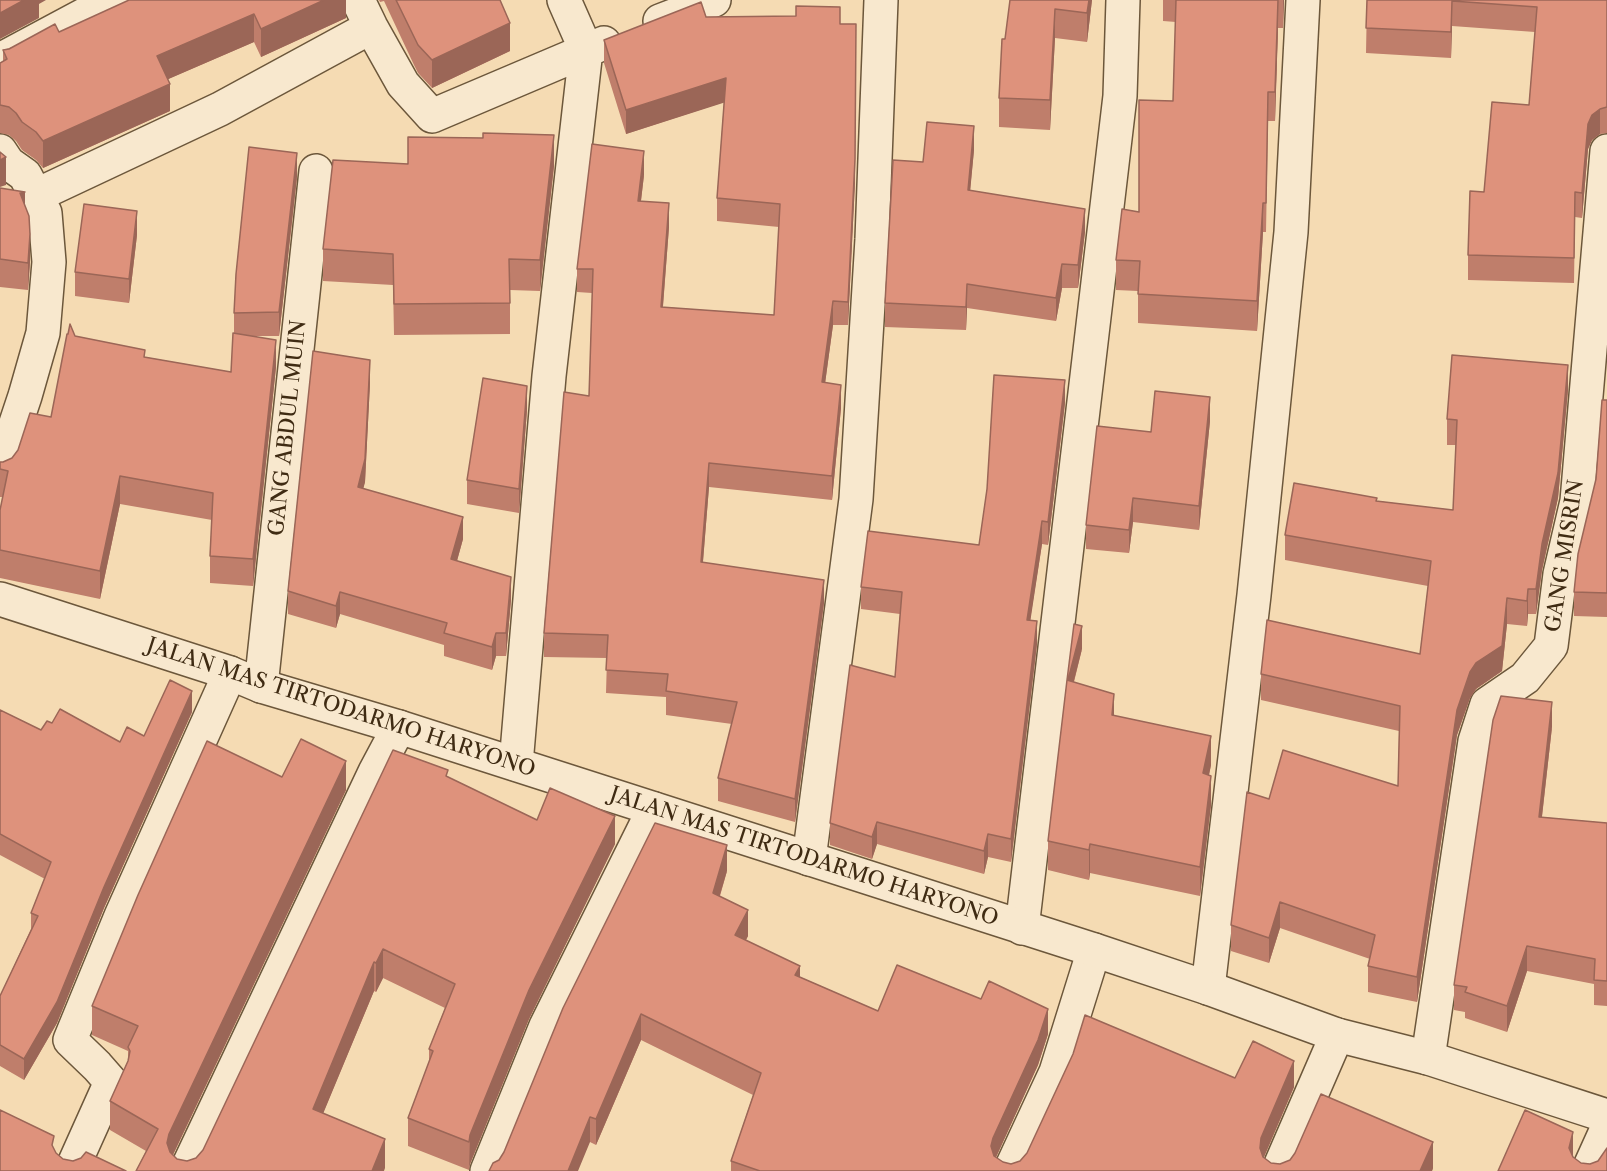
<!DOCTYPE html>
<style>
body{margin:0}
canvas{display:block;background:#f5dbb3}
</style>
<canvas width="1607" height="1171"></canvas>
<script>
const g = document.querySelector('canvas').getContext('2d');
g.lineJoin = 'round';
function stroke(path, color, width, dash) { g.strokeStyle = color; g.lineWidth = width; g.lineCap = dash ? 'butt' : 'round'; g.setLineDash(dash || []); g.stroke(path); }
function fillPath(path, color) { g.fillStyle = color; g.fill(path, 'evenodd'); }
function drawText(font, color, halo, rows, align = 'center') {
  g.font = font + ' "Libre Caslon Text",serif'; g.lineWidth = 5; g.setLineDash([]); g.textBaseline = 'middle'; g.strokeStyle = halo; g.fillStyle = color; for (const [text, x, y, turn = 0] of rows) {
    g.save(); g.translate(x, y); g.rotate((+turn || 0) * Math.PI / 180); g.textAlign = isNaN(turn) ? turn : align; if (halo) g.strokeText(text, 0, 0); g.fillText(text, 0, 0); g.restore();
  }
}
const minor = new Path2D(`
 M358,0L371,27L403,84L432,116L604,43
 M660,21L714,0
 M0,60L112,0
 M0,151L8,163L25,175L45,213L49,262L43,333L25,396L0,471
 M35,196L220,109L371,27
 M261,686L316,171
 M516,764L549,376L586,50L564,0
 M809,859L856,499L872,239L881,0
 M1022,928L1120,96L1123,0
 M1208,988L1254,595L1291,232L1303,0
 M1428,1058L1475,741L1487,704L1525,678L1551,646L1560,574L1577,501L1607,151
 M71,1171L111,1082L97,1066L70,1040L121,916L230,673
 M186,1171L375,772L399,727
 M487,1171L546,1026L654,809
 M1010,1171L1056,1072L1094,950
 M1278,1171L1337,1035
 M1588,1171L1607,1129`);
const tertiary = new Path2D(`
 M0,599L230,673L261,686L399,727L1094,950L1208,988L1337,1035L1428,1058L1607,1116`);
stroke(minor, '#6c573b', 36);
stroke(tertiary, '#6c573b', 36);
stroke(minor, '#f8e8ce', 33);
stroke(tertiary, '#f8e8ce', 33);
fillPath(new Path2D(`
 M346,0V18L261,57L254,42L168,79L170,111L43,168L36,160L22,150L16,141L9,135L0,133V63L3,61V50L59,32Z
 M379,0H500L510,51L432,88L418,73L414,65L384,1L380,2Z
 M1010,0H1092L1087,42L1055,38L1050,130L999,127V98Z
 M1163,0H1284L1283,28H1278L1275,121H1268L1266,232H1263L1257,331L1138,323V291L1116,290V260L1139,212L1173,101L1176,22L1163,21Z
 M1367,0H1607V133L1600,134L1592,140L1588,149L1582,218L1575,217L1574,283L1468,280V255L1484,192L1529,105L1535,32L1452,26L1451,58L1366,53Z
 M706,17L840,24L855,182L848,325H833L825,383L841,408L832,500L709,487L703,562L824,603L795,822L718,801V778L732,724L666,715V697L606,693L607,658L544,657V633L589,396L592,293L577,292V269L644,175L641,201L669,227L663,307L774,315L779,227L717,221V198L724,102L626,134L604,63V40Z
 M974,150L970,190L1085,232L1078,288H1062L1056,321L967,308L966,330L885,327V303L923,162Z
 M408,164L554,166L540,291L510,290V334L394,335L393,285L323,281V249Z
 M297,177L279,336H256L276,367L253,586L210,583V556L212,520L120,504L100,599L0,578V510L3,497H0V462H3L12,458L51,417L75,336L145,357L231,372L234,333V313Z
 M0,188L25,206L30,262L28,290L0,287Z
 M137,235L129,303L75,296V272Z
 M370,383L365,482L363,488L463,539L457,561L511,600L506,656H496L492,670L444,656V645L340,614L336,628L288,614V591Z
 M1568,390L1558,498L1542,570L1536,614H1528L1527,626L1507,624L1502,671L1476,689L1470,698L1457,735L1417,1002L1368,992V966L1370,959L1280,928L1269,963L1231,951V925L1269,799L1398,786L1399,731L1261,700V674L1420,654L1428,586L1285,560V535L1377,501L1453,510L1456,445H1447V419Z
 M1607,400V617L1574,616V592L1596,479Z
 M1065,403L1048,545L1042,544L1030,620L1037,644L1011,862L988,857L984,874L877,844L872,859L830,845V823L895,677L900,614L861,609V587L979,545L987,489Z
 M527,410L519,513L467,504V480Z
 M1210,421L1199,530L1133,522L1129,553L1086,549V525L1151,432Z
 M1082,649L1074,682L1114,716L1211,765L1209,775L1211,805L1200,896L1090,873L1089,880L1048,870V841L1067,680Z
 M0,710L41,730L52,723L120,742L144,736L192,712L104,908L57,1023L24,1080L0,1066V996L31,929V913L45,879L0,855Z
 M1552,727L1542,817L1607,823V1006L1594,1005V984L1527,971L1507,1032L1465,1018V1012L1454,1010V985Z
 M282,777L346,790L173,1155L177,1159L187,1161L196,1158L203,1150L448,777L537,820L615,844L529,1019L470,1164L469,1170L408,1146V1118L429,1063V1049L445,1008L383,978L376,992L374,991L323,1113L385,1168L136,1171L146,1151L110,1130V1101L128,1061V1051L92,1035V1006Z
 M727,871L720,896L748,936L746,940L800,977L878,1011L1048,1034L1038,1065L996,1157L1003,1162L1011,1164L1020,1161L1235,1078L1294,1087L1264,1157L1271,1163L1280,1164L1433,1168L1432,1171H731V1161L753,1095L641,1040L596,1145L590,1142L499,1160Z`), '#bf7e6b');
fillPath(new Path2D(`
 M24,0H46L39,4V18L0,39V13Z
 M324,0H346V18L261,57V29Z
 M1089,0H1092L1087,42V13Z
 M1278,0V28L1275,121V92Z
 M1283,0H1284L1283,28Z
 M1452,1V26L1451,58V32Z
 M1055,9V38L1050,130V100Z
 M254,14V42L157,84V56Z
 M510,23V51L432,88V60Z
 M856,48L855,182L848,325V302Z
 M726,78V102L626,134V110Z
 M170,84V111L43,168V141Z
 M1600,109V134L1592,140L1588,149L1582,218V193L1588,124L1592,115Z
 M974,126V150L968,214V190Z
 M554,135V166L540,291V260Z
 M644,151V175L638,225V201Z
 M297,153V177L279,336V312Z
 M6,157V185L0,187V160Z
 M25,192V219L20,193Z
 M669,203V227L661,330V307Z
 M1263,203V232L1257,331V301Z
 M1085,209V232L1078,288V265Z
 M137,211V235L129,303V279Z
 M30,234V262L28,290V263Z
 M1062,264V288L1056,321V298Z
 M967,284V308L966,330V307Z
 M833,301V325L822,406V382Z
 M276,340V367L253,586V559Z
 M370,360V383L365,482L358,510V487Z
 M1568,365V390L1558,498L1542,570L1536,614V589Z
 M1065,380V403L1048,545V522Z
 M841,385V408L832,500V476Z
 M527,386V410L519,513V489Z
 M1210,397V421L1199,530V506Z
 M709,463V487L701,585V562Z
 M120,476V504L100,599V571Z
 M1133,498V522L1129,553V530Z
 M463,517V539L451,582V559Z
 M1042,521V544L1027,643V620Z
 M511,577V600L506,656V633Z
 M824,580V603L795,822V799Z
 M1528,589V614L1527,626V601Z
 M340,592V614L336,628V606Z
 M1507,598V624L1502,671L1476,689L1470,698L1457,735L1417,1002V977L1457,710L1470,672Z
 M1037,621V644L1011,862V839Z
 M1082,626V649L1067,708V684Z
 M496,633V656L492,670V647Z
 M192,691V712L104,908L57,1023L24,1080V1059L104,887Z
 M1114,694V723L1112,715Z
 M1552,702V727L1539,842V817Z
 M1211,736V765L1203,803V773Z
 M346,761V790L169,1163L167,1143L169,1134Z
 M1211,776V805L1200,896V867Z
 M615,816V844L529,1019L470,1164L469,1170L470,1135L529,990Z
 M877,822V844L872,859V837Z
 M988,834V857L984,874V851Z
 M1090,844V873L1089,880V850Z
 M727,845V871L713,918V893Z
 M1280,902V928L1269,963V938Z
 M748,910V936L735,960V935Z
 M1527,946V971L1507,1032V1006Z
 M383,949V978L376,992V963Z
 M374,962V991L313,1138V1109Z
 M800,966V992L795,975Z
 M1048,1009V1034L1038,1065L993,1164L991,1146L993,1138Z
 M641,1014V1040L596,1145V1119Z
 M1294,1061V1087L1261,1164L1260,1148L1261,1138Z
 M590,1117V1142L578,1171H568Z
 M1573,1132V1158L1569,1148Z
 M385,1139V1168L384,1171H372Z
 M1433,1142V1168L1432,1171H1420Z`), '#9b6657');
const building = new Path2D(`
 M0,0H24L0,13Z
 M129,0H324L261,29L254,14L157,56L170,84L43,141L36,132L22,122L16,113L9,107L0,105V63L7,59L3,50L9,49L55,24L59,32Z
 M396,0H500L510,23L432,60L418,45Z
 M1010,0H1089L1087,13L1055,9L1050,100L999,98L1002,39H1005Z
 M1176,0H1278L1275,92H1268L1266,203H1263L1257,301L1138,294L1140,261L1116,260L1122,209L1139,212V100L1173,101Z
 M1367,0H1607V107L1600,109L1592,115L1588,124L1582,193L1575,192L1574,258L1468,255L1470,191L1484,192L1492,102L1529,105L1537,7L1452,1L1451,32L1366,28Z
 M701,2L706,17L796,16V6L840,7V24H856L855,159L848,302L833,301L822,382L841,385L832,476L709,463L701,562L824,580L795,799L718,778L737,702L666,691L668,674L606,670L608,635L544,633L564,392L589,396L593,269H577L592,144L644,151L638,201L669,203L661,307L774,315L780,204L717,198L726,78L626,110L604,40Z
 M927,122L974,126L968,190L1085,209L1078,265L1062,264L1056,298L967,284L966,307L885,303L893,160L923,162Z
 M483,133L554,135L540,260L509,259L510,303L394,304L393,254L323,249L333,160L408,164V137L483,138Z
 M249,147L297,153L279,312L234,313L236,274Z
 M0,152L6,157L0,160Z
 M0,188L25,192L20,193L29,216L30,234L28,263L0,259Z
 M84,204L137,211L129,279L75,272Z
 M70,324L75,336L145,350L144,357L231,372L233,333L276,340L253,559L210,556L213,493L120,476L100,571L0,550V510L8,471L0,469V462H3L12,458L18,450L30,413L51,417L67,334H68Z
 M313,351L370,360L365,459L358,487L463,517L451,559L511,577L506,633H496L492,647L444,633L447,623L340,592L336,606L288,591Z
 M1452,355L1568,365L1558,473L1542,544L1536,589H1528L1527,601L1507,598L1502,646L1476,663L1470,672L1457,710L1417,977L1368,966L1375,935L1280,902L1269,938L1231,925L1247,792L1269,799L1283,750L1398,786L1400,706L1261,674L1267,620L1420,654L1431,561L1285,535L1294,483L1377,498L1376,501L1453,510L1457,420L1447,419Z
 M994,375L1065,380L1048,522L1042,521L1027,620L1037,621L1011,839L988,834L984,851L877,822L872,837L830,823L850,665L895,677L902,592L861,587L868,531L979,545L987,489Z
 M483,378L527,386L519,489L467,480Z
 M1155,391L1210,397L1199,506L1133,498L1129,530L1086,525L1097,426L1151,432Z
 M1602,400H1607V593L1574,592L1578,554L1596,479Z
 M1074,624L1082,626L1068,680H1067Z
 M170,680L192,691L104,887L57,1002L24,1059L0,1045V996L38,916L31,913L51,862L0,834V710L41,730L47,721L52,723L60,709L120,742L127,727L144,736Z
 M1067,680L1114,694L1112,715L1211,736L1203,773L1211,776L1200,867L1090,844L1089,850L1048,841Z
 M1501,696L1552,702L1539,817L1607,823V981L1594,980L1595,959L1527,946L1507,1006L1465,992L1467,987L1454,985L1493,720Z
 M301,739L346,761L169,1134L167,1143L170,1152L177,1159L187,1161L196,1158L203,1150L393,750L448,770L446,776L537,820L550,788L615,816L529,990L470,1135L469,1142L408,1118L433,1051L429,1049L455,984L383,949L376,963L374,962L313,1109L385,1139L372,1171H136L158,1129L110,1101L128,1061L130,1051L128,1047L138,1026L92,1006L138,895L207,741L282,777Z
 M655,823L727,845L713,893L748,910L735,935L800,966L795,975L878,1011L897,965L981,999L989,981L1048,1009L1038,1040L993,1138L991,1146L994,1156L1003,1162L1011,1164L1020,1161L1027,1153L1073,1054L1085,1015L1235,1078L1253,1041L1294,1061L1261,1138L1260,1148L1263,1157L1271,1163L1280,1164L1290,1160L1295,1153L1321,1094L1433,1142L1420,1171H760L731,1161L761,1073L641,1014L596,1119L590,1117L568,1171H489L493,1163L499,1160L504,1152L563,1008Z
 M0,1110L54,1136L52,1145L56,1153L63,1159L73,1161L81,1158L86,1152L126,1171H0Z
 M1525,1110L1573,1132L1569,1148L1573,1157L1581,1163L1590,1164L1598,1161L1607,1148V1171H1498Z`);
fillPath(building, '#de927c');
stroke(building, '#9b6657', 1.5);
drawText('21px', '#3f2b13', '#f8e8ce', [
 ["GANG ABDUL MUIN",288,428,-84],
 ["GANG MISRIN",1565,556,-81],
 ["JALAN MAS TIRTODARMO HARYONO",341,708,18],
 ["JALAN MAS TIRTODARMO HARYONO",804,857,18]
]);
</script>
